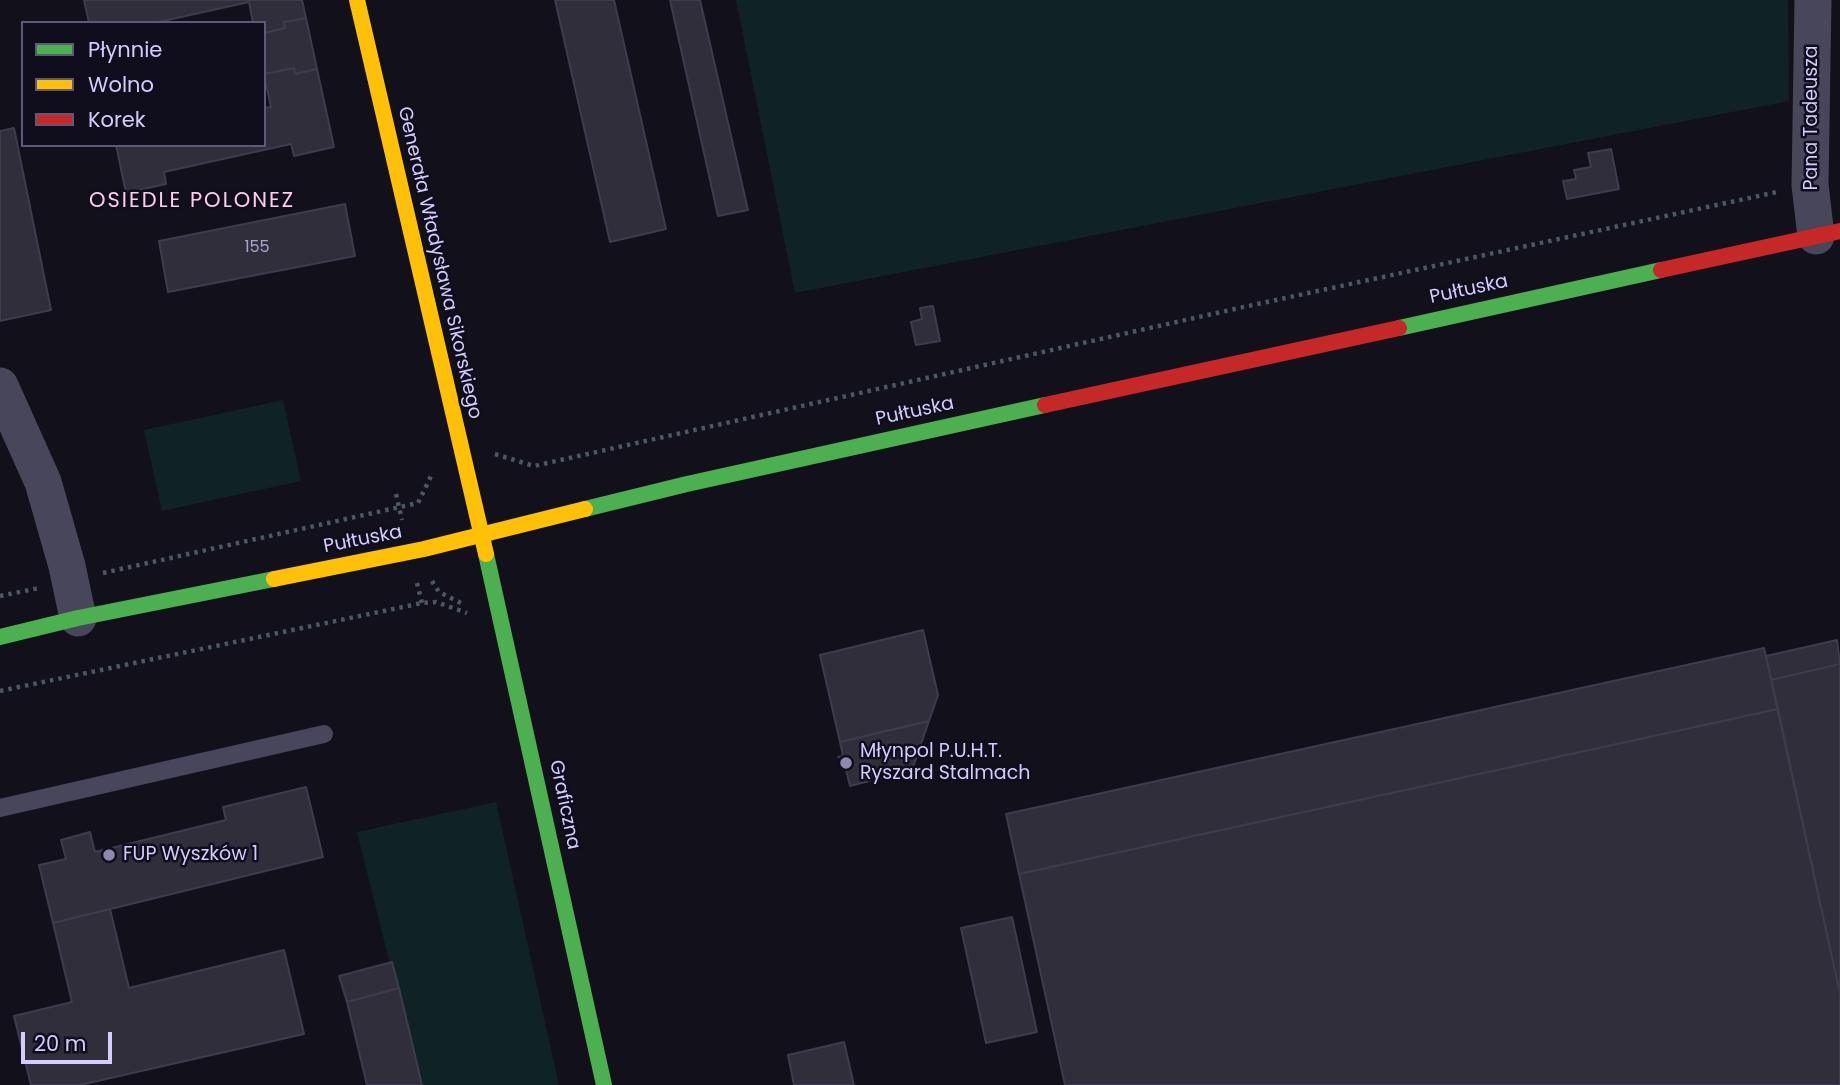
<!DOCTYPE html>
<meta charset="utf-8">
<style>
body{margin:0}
#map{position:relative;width:1840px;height:1085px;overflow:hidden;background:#12101a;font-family:Poppins,sans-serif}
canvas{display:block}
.legend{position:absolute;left:21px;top:21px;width:245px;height:126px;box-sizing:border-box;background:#100d1d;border:2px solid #5e5976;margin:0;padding:9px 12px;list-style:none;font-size:21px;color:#d3ccfc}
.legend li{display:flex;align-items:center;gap:14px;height:35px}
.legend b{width:35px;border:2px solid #5e5976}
.scale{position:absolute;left:21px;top:1032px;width:91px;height:32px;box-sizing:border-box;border:4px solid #d3ccfc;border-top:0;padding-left:9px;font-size:21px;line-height:24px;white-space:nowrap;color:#d3ccfc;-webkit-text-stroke:5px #100d1d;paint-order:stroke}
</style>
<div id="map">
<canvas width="1840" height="1085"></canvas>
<ul class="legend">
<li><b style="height:9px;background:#4caf50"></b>Płynnie</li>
<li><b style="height:9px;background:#ffc107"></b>Wolno</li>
<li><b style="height:9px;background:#c62828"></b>Korek</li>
</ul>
<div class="scale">20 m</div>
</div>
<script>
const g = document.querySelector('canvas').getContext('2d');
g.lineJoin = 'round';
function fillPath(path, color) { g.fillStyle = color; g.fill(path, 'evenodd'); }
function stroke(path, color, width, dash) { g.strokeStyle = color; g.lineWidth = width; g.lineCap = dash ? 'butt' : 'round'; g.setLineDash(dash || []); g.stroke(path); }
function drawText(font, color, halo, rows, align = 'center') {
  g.font = font + ' Poppins,sans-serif'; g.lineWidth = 5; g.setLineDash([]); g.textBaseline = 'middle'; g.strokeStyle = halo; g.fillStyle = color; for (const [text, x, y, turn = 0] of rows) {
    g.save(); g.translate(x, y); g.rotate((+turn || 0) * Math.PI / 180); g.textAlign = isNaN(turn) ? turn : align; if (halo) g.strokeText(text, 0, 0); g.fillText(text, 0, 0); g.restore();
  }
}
fillPath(new Path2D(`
 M736,0H1788L1789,101L795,293Z
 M283,400L301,481L162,511L144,430Z
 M496,802L559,1085H420L357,832Z`), '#102324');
const building = new Path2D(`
 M84,0H302L306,18L284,22L285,28L264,33V23H253L249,2L154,23H89Z
 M555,0H614L666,229L610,242Z
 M670,0H700L748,210L718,216Z
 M306,18L317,69L295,74L294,68L264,74V33L285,28L284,22Z
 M294,68L295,74L317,69L334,147L294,156L291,144L164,172L166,184L126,193L116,145H264V108L271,107L264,74Z
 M14,128L51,310L0,321V131Z
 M1611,149L1619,189L1567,199L1563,181L1576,179L1574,170L1591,167L1588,153Z
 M345,204L355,256L168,292L159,241Z
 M933,306L940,341L916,345L911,322L922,319L920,308Z
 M923,630L938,695L929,721L840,742L820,655Z
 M1837,640L1840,664L1771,680L1766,656Z
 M1764,648L1778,709L1019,874L1006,814Z
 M1840,664V994L1771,680Z
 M1778,709L1840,994V1085H1065L1019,874Z
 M929,721L912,770L850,786L843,758L838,757L843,756L840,742Z
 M306,787L323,857L53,923L39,865L66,859L61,840L90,832L95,852L226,820L223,807Z
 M110,909L129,988L284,950L304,1034L80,1085H31L14,1016L72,1002L53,923Z
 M1012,917L1037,1032L986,1043L961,928Z
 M392,962L399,988L347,1002L339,976Z
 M399,988L422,1085H367L347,1002Z
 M844,1042L854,1085H794L788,1055Z`);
fillPath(building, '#312e3c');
stroke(building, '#3e3b4d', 2);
stroke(new Path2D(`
 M495,454L534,466L1239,308L1777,192
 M396,494L402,520
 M103,573L418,503L432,474
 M432,581L439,592L463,604
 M417,583L422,603
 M0,596L39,588
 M0,691L422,603L436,602L467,613`), '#4b5764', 4.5, [3.5, 5]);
stroke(new Path2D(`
 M0,808L324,734`), '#48465a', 18);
stroke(new Path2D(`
 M1813,0L1810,185L1816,236
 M0,386L43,482L67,566L78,618`), '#48465a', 37);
stroke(new Path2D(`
 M1399,328L1661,270
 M585,509L687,484L1045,405
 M486,554L604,1085
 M0,637L78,618L274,579`), '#4caf50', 16);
stroke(new Path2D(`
 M357,0L486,554
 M274,579L424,549L585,509`), '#ffc107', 16);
stroke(new Path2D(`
 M1661,270L1840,231
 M1045,405L1399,328`), '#c62828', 16);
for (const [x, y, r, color] of [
 [846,763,7,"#8f8aad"],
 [109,855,7,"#8f8aad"]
]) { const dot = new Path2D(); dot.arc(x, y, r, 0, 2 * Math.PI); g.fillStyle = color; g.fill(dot); stroke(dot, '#100d1d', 2.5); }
drawText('16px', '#aaa4cc', null, [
 ["155",257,248]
]);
drawText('19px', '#d3ccfc', '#100d1d', [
 ["Pana Tadeusza",1812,118,-90],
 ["Generała Władysława Sikorskiego",439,263,77],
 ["Pułtuska",1469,290,-12],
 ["Pułtuska",915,412,-12],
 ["Pułtuska",363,540,-11],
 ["Graficzna",564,805,78]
]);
drawText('19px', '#d3ccfc', '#100d1d', [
 ["Młynpol P.U.H.T.",860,752],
 ["Ryszard Stalmach",860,774],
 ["FUP Wyszków 1",123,855]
], 'left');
g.letterSpacing = '2px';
drawText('21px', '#fccee9', '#100d1d', [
 ["OSIEDLE POLONEZ",192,202]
]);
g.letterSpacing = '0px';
</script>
